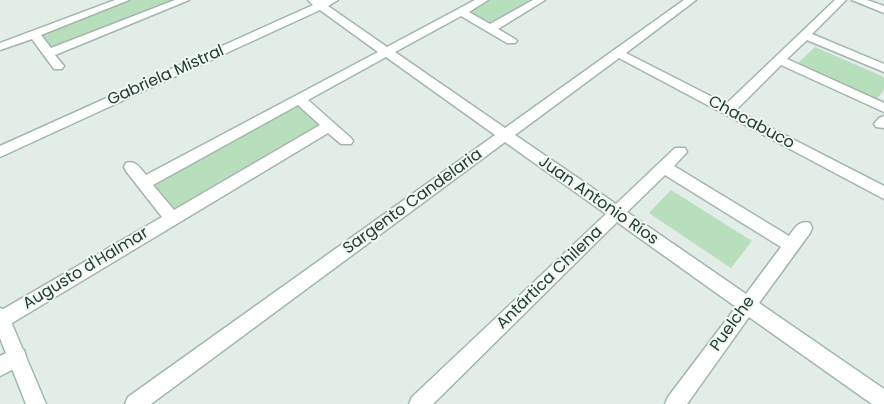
<!DOCTYPE html>
<meta charset="utf-8">
<style>
body{margin:0}
canvas{display:block;background:#e1ede6}
</style>
<canvas width="884" height="404"></canvas>
<script>
const g = document.querySelector('canvas').getContext('2d');
g.lineJoin = 'round';
function fillPath(path, color) { g.fillStyle = color; g.fill(path, 'evenodd'); }
function stroke(path, color, width, dash) { g.strokeStyle = color; g.lineWidth = width; g.lineCap = dash ? 'butt' : 'round'; g.setLineDash(dash || []); g.stroke(path); }
function drawText(font, color, halo, rows, align = 'center') {
  g.font = font + ' Poppins,sans-serif'; g.lineWidth = 4; g.setLineDash([]); g.textBaseline = 'middle'; g.strokeStyle = halo; g.fillStyle = color; for (const [text, x, y, turn = 0] of rows) {
    g.save(); g.translate(x, y); g.rotate((+turn || 0) * Math.PI / 180); g.textAlign = isNaN(turn) ? turn : align; if (halo) g.strokeText(text, 0, 0); g.fillText(text, 0, 0); g.restore();
  }
}
fillPath(new Path2D(`
 M129,0H175L57,46L52,47L41,35L44,32Z
 M490,0H533L493,23L486,24L470,14L471,10Z
 M815,47L884,77V90L875,101L797,64Z
 M293,106H300L320,123L318,130L184,208L175,209L155,185L159,179Z
 M671,190L752,241L731,268L649,213Z`), '#b8dfbc');
const street = new Path2D(`
 M115,0H129L41,35L51,48L175,0H189L55,55L64,66L62,69H54L32,39L0,50V43Z
 M308,0H338L328,6L387,47L475,0H488L469,12L490,24L533,0H545L498,29L515,39L517,41L515,43H507L461,16L395,52L505,128L684,0H696L626,53L726,104L835,0H846L812,34L884,64V72L807,40L787,59L884,103V112L781,65L736,110L884,186V199L619,58L515,135L616,204L675,148H685L687,152L674,166L789,236C795,228 799,220 810,223L812,228L810,233L759,303L884,389V404H872L749,317L687,404H665L668,397L736,307L617,222L433,404H409L412,397L606,214L505,142L151,404H125L128,397L495,135L386,57L308,100L351,138L353,141L351,144H341L328,133L7,326L0,328V311L162,217L126,171L124,167L126,163C136,160 140,168 146,175L378,52L320,10L0,157V146L313,5ZM298,105L320,125L174,210L153,185ZM665,175L781,247L746,294L627,212Z
 M852,0H867L884,6V13Z
 M884,116V128L876,127L874,124L879,118Z
 M17,348L24,350L26,357L24,364L0,376V356Z`);
const secondary = new Path2D(`
 M0,308L6,310L46,404H26L0,338Z`);
stroke(street, '#a3b5ac', 3);
stroke(secondary, '#9fb9ab', 3);
fillPath(street, '#fff');
fillPath(secondary, '#fff');
drawText('16px', '#203f31', '#f2f9f4', [
 ["Gabriela Mistral",166,76,-24],
 ["Chacabuco",751,123,28],
 ["Juan Antonio Ríos",598,201,35],
 ["Sargento Candelaria",413,202,-36],
 ["Augusto d'Halmar",86,269,-31],
 ["Antártica Chilena",550,278,-44],
 ["Puelche",733,324,-54]
]);
</script>
